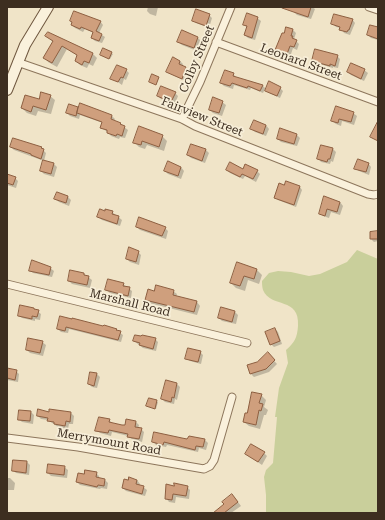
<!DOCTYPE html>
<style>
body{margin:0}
#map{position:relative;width:385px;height:520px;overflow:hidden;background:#f0e4c8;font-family:"Roboto Serif",serif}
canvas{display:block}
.frame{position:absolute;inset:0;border:8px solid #3d2e20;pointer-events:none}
</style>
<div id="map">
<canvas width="385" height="520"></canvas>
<div class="frame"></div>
</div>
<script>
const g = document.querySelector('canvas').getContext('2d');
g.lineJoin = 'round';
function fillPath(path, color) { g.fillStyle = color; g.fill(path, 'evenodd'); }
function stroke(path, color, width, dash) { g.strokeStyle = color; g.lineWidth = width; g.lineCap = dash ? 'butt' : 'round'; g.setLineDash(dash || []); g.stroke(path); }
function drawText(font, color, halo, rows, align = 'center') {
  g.font = font + ' "Roboto Serif",serif'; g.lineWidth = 3.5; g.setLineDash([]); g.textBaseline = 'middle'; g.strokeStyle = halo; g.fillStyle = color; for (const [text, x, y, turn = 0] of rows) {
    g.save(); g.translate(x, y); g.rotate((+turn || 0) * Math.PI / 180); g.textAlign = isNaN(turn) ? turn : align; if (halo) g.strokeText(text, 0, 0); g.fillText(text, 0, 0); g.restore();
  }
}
fillPath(new Path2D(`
 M357,250L378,259V513H266V495L264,477L266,470L273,463L277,417H275L279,388L288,363L286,350C295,342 297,338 298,326C300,296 271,309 263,290C262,287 262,283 262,281L269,273L278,271L291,272L309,276L320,274L347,262Z`), '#c9cf9b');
fillPath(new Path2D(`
 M148,7H158L156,16L150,14L147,11Z
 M296,7H312L315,9L311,19L297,15L294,12Z
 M209,15L212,18L209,28L196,23L193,20Z
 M257,18L261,21L255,40L248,38L245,35L247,28L244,24Z
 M352,19L355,23L350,35L344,33L341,28L336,27L332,23Z
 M100,21L103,25L99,33L105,37L102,43L95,41L92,38L94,33L85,29L83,32L75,28L72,25Z
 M287,28L293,30L296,33L294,39L299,44L297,50L293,48L290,57L280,53L276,50Z
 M378,28V40L371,38L368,35Z
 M48,33L93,54L97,58L93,66L89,64L87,68L80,65L76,61L78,56L67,49L57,67L48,62L44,57L53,42L47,36Z
 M198,38L201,41L197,51L182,45L178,42Z
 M111,53L113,54L110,59L103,56Z
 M337,56L340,59L338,68L333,67V68L316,63L313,60Z
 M180,61L183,64L182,67L189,71L185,81L171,74L168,71Z
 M126,70L129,73L126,80L124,79L122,85L112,78Z
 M364,70L368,73L364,81L351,75L348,72Z
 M233,74L237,78L262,85L266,89L280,88L283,91L280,98L269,93L265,89L263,93L251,88L250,90L234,85L233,89L224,86L221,83Z
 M175,93L178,96L175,104L161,99L158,96Z
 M50,96L55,100L51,114L38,111L36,116L27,113L22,108Z
 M222,102L226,105L222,116L213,113L210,110Z
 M69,106L79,109L112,116L115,119L114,121L120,124L128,130L125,138L120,137L119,139L111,136L108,132L101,128L103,123L80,115L79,119L70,116L67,113Z
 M353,113L357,116L354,125L342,121L341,126L336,124L332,121Z
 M266,125L269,129L266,136L255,132L252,129Z
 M297,135L300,138L297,146L281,142L278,139Z
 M162,136L167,141L164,151L147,145L145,149L139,147L134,142Z
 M322,146L333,149L336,152L333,162L331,161L330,164L321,162L318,158Z
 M11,147L41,148L46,153L44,161L14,150Z
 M206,150L209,153L205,163L191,158L188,155Z
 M368,163L371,167L369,175L359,171L355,168Z
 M54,164L57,167L54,177L44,174L41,171Z
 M181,167L184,171L181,179L168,174L165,171Z
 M227,170L257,171L260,174L256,182L245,176L243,179L230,173Z
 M7,175L15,178L18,181L16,188L7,185Z
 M300,187L302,190L296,207L278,200L276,197Z
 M57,194L68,197L71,200L69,206L59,202L55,199Z
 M325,197L340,202L343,206L340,215L331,212L329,218L323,216L320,213Z
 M112,212L122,220L120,226L102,220L98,217Z
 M137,227L165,228L168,231L166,239L140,230Z
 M378,232V241L374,242L371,239Z
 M138,252L141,255L139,265L130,262L127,259Z
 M237,264L257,270L262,275L259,284L248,280L245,291L236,288L231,283Z
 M50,268L54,271L52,277L33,273L30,270Z
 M84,274L92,280L90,288L72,284L69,281Z
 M123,284L132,291L131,298L110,293L106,290Z
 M173,291L177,294L176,297L197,302L200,306L197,315L149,303L146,300L155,292Z
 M222,308L235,312L238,315L236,324L222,321L219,318Z
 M34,309L41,314L40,320L35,319V321L22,318L19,315Z
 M61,318L116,330L123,335L121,342L69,329L68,333L61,332L58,329Z
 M275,329L278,332L282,344L274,347L271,344Z
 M142,338L155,339L158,342L156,351L143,348L134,341Z
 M42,342L46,345L43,356L30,353L27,350Z
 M200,352L203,355L201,364L190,361L186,358Z
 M268,354L277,364L269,372L254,377L251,374L248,366L258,363Z
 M7,369L16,371L19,374L18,382L7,380Z
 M97,374L100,377L97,388L92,387L89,384Z
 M166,381L177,384L180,387L177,400L175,399L174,404L165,402L162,399Z
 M261,395L266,400L264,407L268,410L266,415H264L260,429L249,426L244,422Z
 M149,399L158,402L156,409L148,406Z
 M50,410L71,413L74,416L73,424H69L68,429L58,427L48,420L41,419L38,416L50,413Z
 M31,412L34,415L33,424L22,422L19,419Z
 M109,420L112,423L122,426L136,422L139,425L138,429H141L144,432L142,442L132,439L128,436L112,432L111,436L100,433L97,430Z
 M182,439L205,440L208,443L206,450L199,448L198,452L167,445L166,447L156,445L153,441Z
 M264,453L267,456L262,465L246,454Z
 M27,462L30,465L29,475L16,473L13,470Z
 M64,467L68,470L67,478L51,476L48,473Z
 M96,473L99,476V478L105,480L108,483L107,489L101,488L100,489L80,485L77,482L85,475Z
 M7,478H10L15,483L14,490H7Z
 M137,480L140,484L139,486L143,487L147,490L145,496L126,491L123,488L129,481Z
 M174,487H187L190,490L189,499L176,497L175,503L169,502L166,498Z
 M235,498L241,506L231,513H219Z`), '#0003');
const building = new Path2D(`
 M282,7H311L308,17L282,8Z
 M196,9L210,14L206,26L192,21Z
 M74,11L101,21L96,31L102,34L99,41L91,38L93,32L81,27L80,29L71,25L72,22L70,21Z
 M247,13L258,17L252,38L244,35L247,26L243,25Z
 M334,14L353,19L349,30H348L347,32L339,30L340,27L331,24Z
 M370,25L378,27V39L367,35Z
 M286,27L293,29L291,36H293L292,38L297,40L294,47L290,46L287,54L275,50L282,33H284Z
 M182,30L198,37L194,48L177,42Z
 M48,32L93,53L89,63L84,61L82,65L75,61L77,55L62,46L52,63L43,58L53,41L45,36Z
 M103,48L112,52L109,59L100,55Z
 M315,49L338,55L335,66L330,64V66L312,61Z
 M173,57L180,61L179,64L186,67L182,79L166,72Z
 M351,63L365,69L361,79L347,72Z
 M117,65L127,69L123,78L121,77L118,82L110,79Z
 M225,70L234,73L233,76L263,85L260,91L248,86L247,88L232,83L230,86L220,83Z
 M152,74L159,77L156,85L149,82Z
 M269,81L281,87L277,96L265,91Z
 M161,86L176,92L171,102L157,96Z
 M41,92L51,95L46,110L33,106L31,112L21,108L25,95L39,99Z
 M213,97L223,101L219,113L209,110Z
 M80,103L112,115L111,119L121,123L120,124L125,126L122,136L117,134L116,136L107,133V130L100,128L102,122L77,113Z
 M69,104L78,107L76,116L66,113Z
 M336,106L354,112L351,122L339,119L338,123L331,121Z
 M254,120L266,125L263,134L250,129Z
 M378,121V141L370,137Z
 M139,126L163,135L159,147L142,141L141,145L133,143Z
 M280,128L297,134L294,144L277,139Z
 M13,138L42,147L41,148L44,149L41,159L31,155V154L10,147Z
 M191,144L206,149L202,161L187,155Z
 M321,145L333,148L330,159H328L327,162L317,159Z
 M358,159L369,163L366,172L354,169Z
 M43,160L54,163L51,174L40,171Z
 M168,161L181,167L178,176L164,171Z
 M230,162L243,169L245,164L258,170L253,179L242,174L240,177L226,170Z
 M7,174L16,177L13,185L7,183Z
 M286,181L300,186L294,205L274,198L279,183L284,185Z
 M57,192L68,196L66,203L54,199Z
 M324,196L340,202L337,212L327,209L325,216L319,214Z
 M100,209L105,211V209L113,211L112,214L119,216L117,224L97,217Z
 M139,217L166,227L162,236L136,227Z
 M378,231V239H370V232Z
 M129,247L139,251L136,262L126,259Z
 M32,260L51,267L49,275L29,271Z
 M237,262L257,269L254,279L244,276L240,286L230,283Z
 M70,270L84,273V275L89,276L87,285L68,281Z
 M108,279L124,283L123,286L130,287L128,296L105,290Z
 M156,285L174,290L173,295L197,301L194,312L145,300L148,289L154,291Z
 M20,305L34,308V309L39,310L37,317L32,316V319L18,316Z
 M221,307L235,311L232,322L218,318Z
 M60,316L72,319V318L103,326L104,325L117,329L116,330L121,331L118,340L66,327L65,331L57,329Z
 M275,328L280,341L270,345L265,332Z
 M135,335L141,336L142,335L156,338L153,349L139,345L140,343L133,341Z
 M28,338L43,341L40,353L26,350Z
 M188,348L201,351L198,362L185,359Z
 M268,352L275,360L266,369L250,374L247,365L257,362Z
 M7,368L17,370L15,380L7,378Z
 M90,372L97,373L94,386L88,384Z
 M166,380L177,383L174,398L172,397L171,402L161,399Z
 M252,392L262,394L259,403L263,404L261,411L259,410L256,425L243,422L245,413H247Z
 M149,398L157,400L155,409L146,406Z
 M38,409L49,412V409L71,412L70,422L66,421L65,426L54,424V422L47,421L48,418L37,416Z
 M19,410L31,411L30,421L18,420Z
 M99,417L110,419L109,422L122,425H125L126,419L136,421L135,427L142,428L139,439L127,437L128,434L109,430L108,433L95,431Z
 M154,432L182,438L187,439L189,436L205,439L203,447L196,446L195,450L164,442L163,445L152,442Z
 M251,444L265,452L258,462L245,454Z
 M13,460L27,461L26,473L12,471Z
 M48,464L65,466L64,475L47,473Z
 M85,470L97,472L96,477L105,479L104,486L98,485L97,487L76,482L78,473L84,474Z
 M129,477L137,480L136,484L144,486L142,494L122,488L124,479L128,480Z
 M174,483L188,486L186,496L173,494L172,500L165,499L166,484L174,486Z
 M232,494L238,502L224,513H213L224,504L222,502Z`);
fillPath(building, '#cf9f7d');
stroke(building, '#8d5f41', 1);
const street = new Path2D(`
 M369,7L378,10
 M216,42L378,102
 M17,62L182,119L195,126L368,194L374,195L378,194
 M182,119L200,82L231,7
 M7,284L247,343
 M7,438L78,447L204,469L210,466L214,460L232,397`);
const secondary = new Path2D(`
 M7,90L25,45L48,7`);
stroke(street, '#8d765c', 9);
stroke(secondary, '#6f573f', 12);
stroke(street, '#faf1dc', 7);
stroke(secondary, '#faf1dc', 10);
drawText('12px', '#3d2e20', '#f7eed8', [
 ["Colby Street",197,59,-67],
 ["Leonard Street",301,62,20],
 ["Fairview Street",202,117,22],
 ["Marshall Road",130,303,14],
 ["Merrymount Road",109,442,10]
]);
</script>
